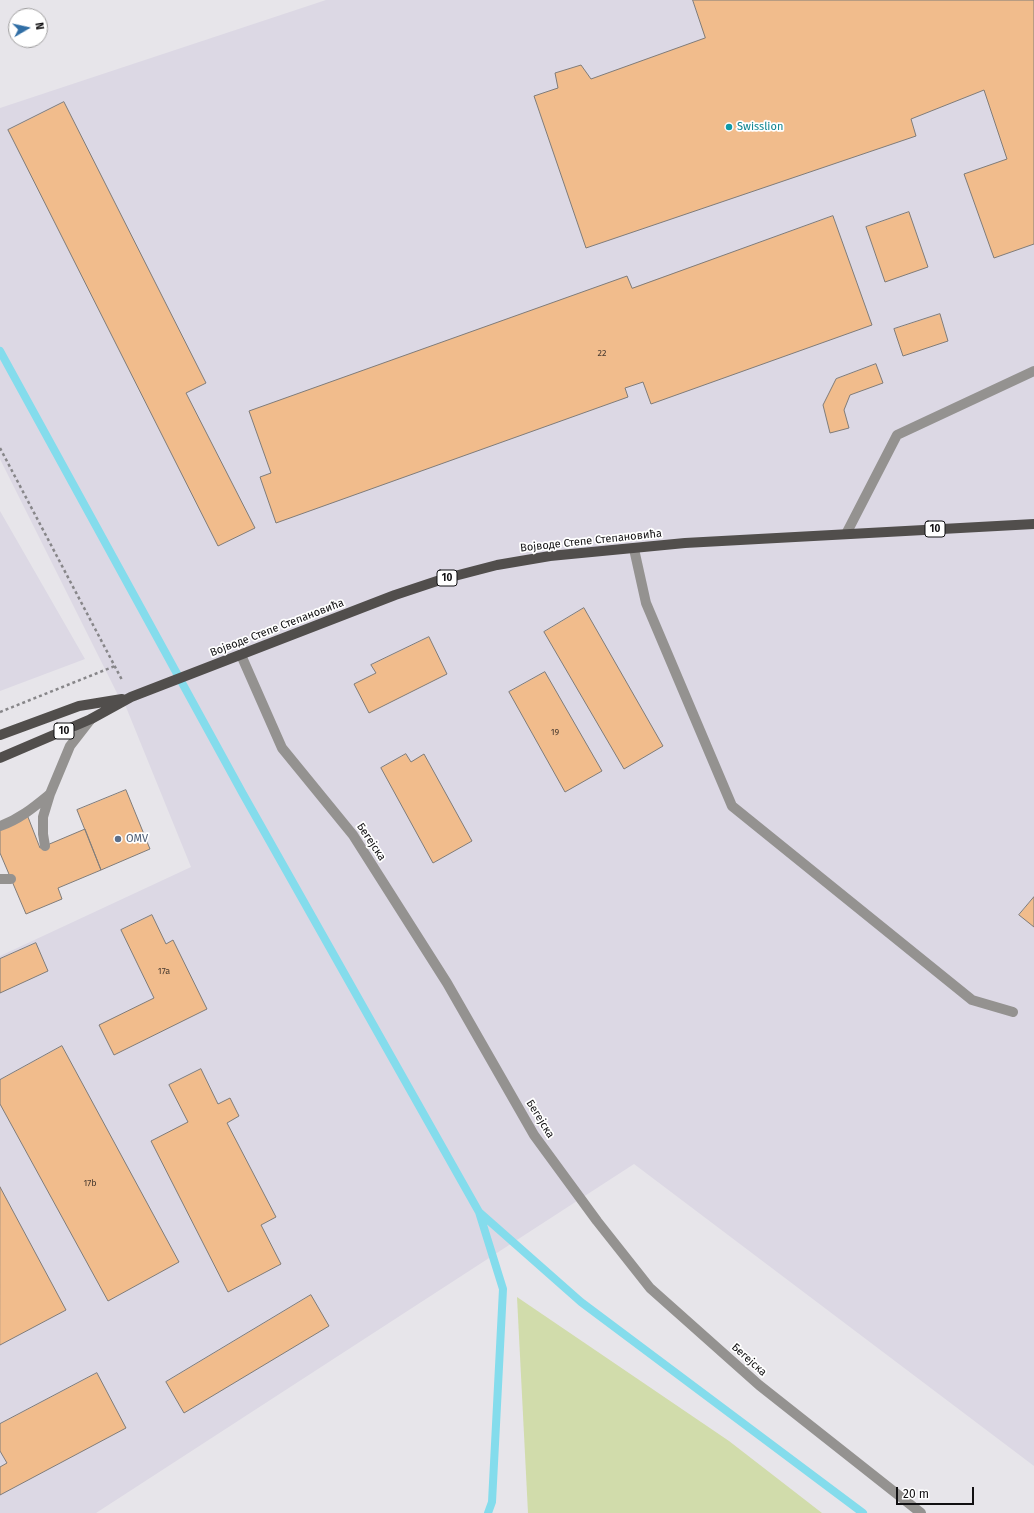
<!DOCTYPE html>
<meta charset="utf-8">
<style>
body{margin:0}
#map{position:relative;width:1034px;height:1513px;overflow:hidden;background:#e7e5ea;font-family:"Fira Sans",sans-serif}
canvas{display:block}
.north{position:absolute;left:8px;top:8px;width:40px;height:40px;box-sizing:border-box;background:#fff;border:1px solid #a09fa0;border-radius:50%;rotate:81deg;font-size:11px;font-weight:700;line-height:16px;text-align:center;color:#111012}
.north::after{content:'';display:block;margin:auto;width:14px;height:18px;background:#306ea5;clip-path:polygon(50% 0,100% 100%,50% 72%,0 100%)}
.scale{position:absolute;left:896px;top:1487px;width:78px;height:18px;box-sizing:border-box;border:2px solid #111012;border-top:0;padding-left:5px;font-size:12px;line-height:14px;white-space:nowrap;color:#111012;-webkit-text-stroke:3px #fff;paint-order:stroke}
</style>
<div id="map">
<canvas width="1034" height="1513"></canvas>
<div class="north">N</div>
<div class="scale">20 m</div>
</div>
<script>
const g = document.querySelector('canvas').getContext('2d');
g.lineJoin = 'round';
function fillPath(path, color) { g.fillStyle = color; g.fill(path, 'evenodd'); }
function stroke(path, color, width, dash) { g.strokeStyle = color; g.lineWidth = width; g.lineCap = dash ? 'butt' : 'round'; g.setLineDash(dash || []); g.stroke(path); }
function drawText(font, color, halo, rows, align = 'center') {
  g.font = font + ' "Fira Sans",sans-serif'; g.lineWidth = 3.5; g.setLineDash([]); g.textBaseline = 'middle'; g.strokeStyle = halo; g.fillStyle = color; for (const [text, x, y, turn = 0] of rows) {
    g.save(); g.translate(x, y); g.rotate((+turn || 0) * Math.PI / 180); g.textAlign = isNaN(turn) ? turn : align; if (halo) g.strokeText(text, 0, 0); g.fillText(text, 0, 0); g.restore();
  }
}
fillPath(new Path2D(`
 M326,0H1034V1466L634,1164L96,1513H0V956L191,867L126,707L118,695L0,459V108Z
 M0,511L85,659L0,691Z`), '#dcd8e4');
fillPath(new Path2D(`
 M517,1297L729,1441L822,1513H528Z`), '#d1dcab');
stroke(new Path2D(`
 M0,351L243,794L479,1212L581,1302L863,1513
 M479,1212L503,1289L492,1502L488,1513`), '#84dcec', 8);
const building = new Path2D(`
 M693,0H1034V244L994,258L964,174L1007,159L984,90L911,119L916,136L586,248L534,96L558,88L555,73L581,65L591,79L705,38Z
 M64,102L206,383L186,393L255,528L218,546L8,130Z
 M909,212L928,267L885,282L866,227Z
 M833,216L872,325L651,404L643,382L625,388L628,397L276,523L260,477L271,473L249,411L627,276L632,288Z
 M940,314L948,341L903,356L894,329Z
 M876,364L883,383L850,395L844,410L849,428L830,433L823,405L836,379Z
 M584,608L663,746L624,769L544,632Z
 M429,637L447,674L369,713L354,684L376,673L371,665Z
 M545,672L602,771L565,792L509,692Z
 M406,754L411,762L424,754L472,841L433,863L381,768Z
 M126,790L150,849L101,870L77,810Z
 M28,817L40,848L85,829L101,870L58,888L62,899L26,914L0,853V829Z
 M1034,897V927L1019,915Z
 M152,915L166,944L173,940L207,1009L114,1055L99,1025L154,998L121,930Z
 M36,943L48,971L0,993V959Z
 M62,1046L179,1262L108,1301L0,1104V1080Z
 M201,1069L218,1104L230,1098L239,1116L227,1123L276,1217L261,1225L281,1264L228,1292L151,1141L188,1122L169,1085Z
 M0,1187L66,1310L0,1345Z
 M311,1295L329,1326L184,1413L166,1382Z
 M97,1373L126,1428L0,1495V1467L7,1463L0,1451V1424Z`);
fillPath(building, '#f1bc8c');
stroke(building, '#807c79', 1);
stroke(new Path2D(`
 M0,448L122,680
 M0,712L115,666`), '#878689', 2.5, [3, 3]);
stroke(new Path2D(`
 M846,534L897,435L1034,371
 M634,549L646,603L732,806L972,1000L1013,1012
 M241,655L282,748L353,835L447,983L534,1135L597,1221L650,1288L759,1385L921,1513
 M0,826C20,819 34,807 50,794
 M45,846L43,834V817L50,794L70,746L91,719
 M0,879H11`), '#949290', 10);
stroke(new Path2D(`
 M0,735L79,706L122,699
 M0,758L91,719L131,697L395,595L443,579L497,565L550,556L685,543L1034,524`), '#514e4c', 10);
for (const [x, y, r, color] of [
 [729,127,4,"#0f9aa8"],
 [118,839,4,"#5c6f8a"]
]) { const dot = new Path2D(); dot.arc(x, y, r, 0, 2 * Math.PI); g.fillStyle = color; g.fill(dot); stroke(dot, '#fff', 1.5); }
drawText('9px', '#493b30', null, [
 ["22",602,353],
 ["19",555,732],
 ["17a",164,971],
 ["17b",90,1183]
]);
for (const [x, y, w] of [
 [935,529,20],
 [447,578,20],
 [64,731,20]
]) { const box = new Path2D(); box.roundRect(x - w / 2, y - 8, w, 16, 3); g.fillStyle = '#fff'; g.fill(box); stroke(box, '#111012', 1); }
drawText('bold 10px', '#111012', null, [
 ["10",935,529],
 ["10",447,578],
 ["10",64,731]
]);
drawText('11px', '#0d838f', '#fff', [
 ["Swisslion",737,127]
], 'left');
drawText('11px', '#111012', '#fff', [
 ["Војводе Степе Степановића",591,541,-6],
 ["Војводе Степе Степановића",277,628,-21],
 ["Бегејска",371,842,56],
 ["Бегејска",540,1119,58],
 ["Бегејска",749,1360,42]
]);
drawText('11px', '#4e5e75', '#fff', [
 ["OMV",126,839]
], 'left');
</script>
